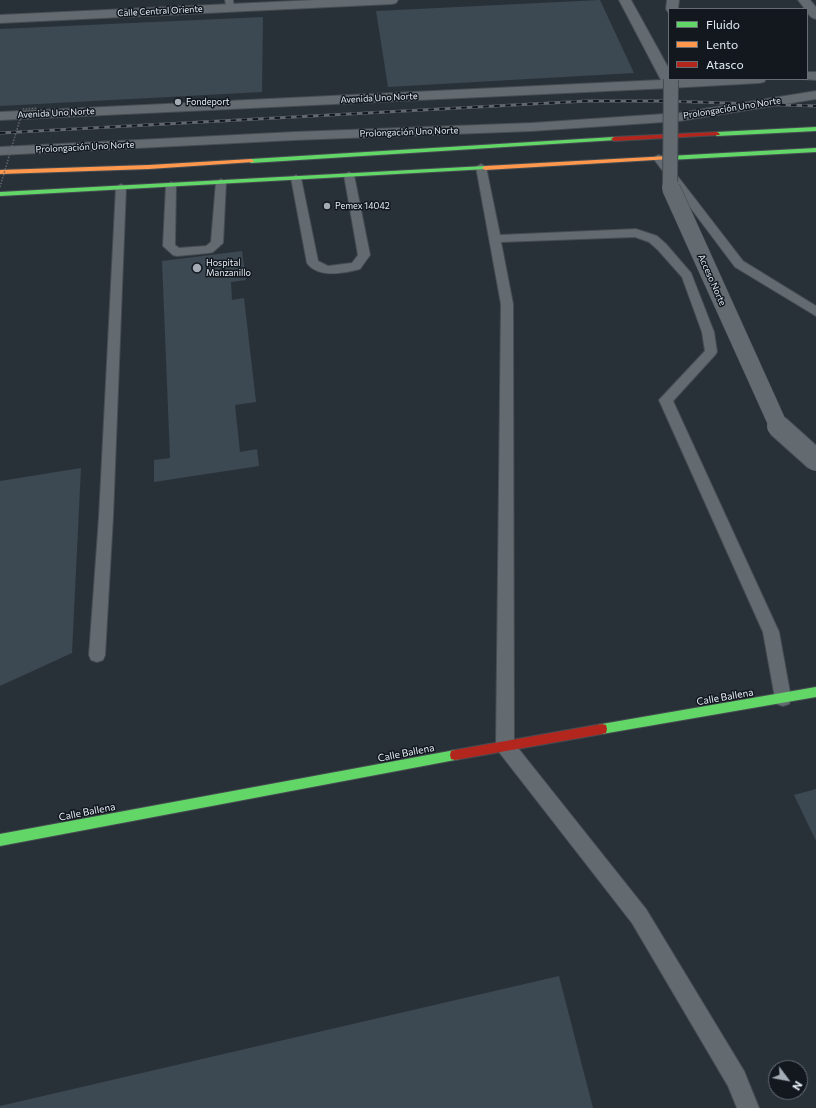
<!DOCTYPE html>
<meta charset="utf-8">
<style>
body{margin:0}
#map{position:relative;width:816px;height:1108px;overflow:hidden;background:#293138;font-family:Commissioner,sans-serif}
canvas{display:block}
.legend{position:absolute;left:668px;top:8px;width:140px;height:72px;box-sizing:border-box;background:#12181e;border:1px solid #666d74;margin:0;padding:5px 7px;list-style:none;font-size:12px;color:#e5edf6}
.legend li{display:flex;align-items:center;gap:8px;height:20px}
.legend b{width:20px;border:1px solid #666d74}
.north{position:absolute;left:768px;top:1060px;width:40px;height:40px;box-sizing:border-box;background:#12181e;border:1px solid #666d74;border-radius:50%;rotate:122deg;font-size:11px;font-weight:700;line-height:16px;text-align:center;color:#e5edf6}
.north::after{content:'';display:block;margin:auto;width:14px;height:18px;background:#a3abb4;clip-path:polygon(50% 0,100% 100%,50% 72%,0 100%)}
</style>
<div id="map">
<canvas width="816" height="1108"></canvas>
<ul class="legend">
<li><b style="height:5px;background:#63d668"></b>Fluido</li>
<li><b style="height:5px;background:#ff974d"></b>Lento</li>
<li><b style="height:5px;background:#b3261e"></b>Atasco</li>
</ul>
<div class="north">N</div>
</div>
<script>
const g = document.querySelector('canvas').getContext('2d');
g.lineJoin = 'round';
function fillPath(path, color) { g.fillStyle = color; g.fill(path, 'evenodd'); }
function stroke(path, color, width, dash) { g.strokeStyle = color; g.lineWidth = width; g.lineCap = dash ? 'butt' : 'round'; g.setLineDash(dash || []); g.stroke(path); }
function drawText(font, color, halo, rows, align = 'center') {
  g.font = font + ' Commissioner,sans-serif'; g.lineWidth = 3; g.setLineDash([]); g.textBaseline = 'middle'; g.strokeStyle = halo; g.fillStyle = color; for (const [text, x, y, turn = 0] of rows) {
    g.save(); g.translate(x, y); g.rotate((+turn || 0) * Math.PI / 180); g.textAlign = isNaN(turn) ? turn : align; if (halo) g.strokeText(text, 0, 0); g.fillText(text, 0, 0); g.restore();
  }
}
fillPath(new Path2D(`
 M600,0L634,73L388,87L376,11Z
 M263,17L262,92L0,106V29Z
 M242,251L246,280L231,282L232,300L244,298L256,402L235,405L240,452L257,449L259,466L154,482V460L170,458L162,261Z
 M81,468L72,653L0,686V481Z
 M816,789V841L794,795Z
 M559,976L593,1108H0V1106Z`), '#3c4852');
const lane = new Path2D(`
 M225,0H233L234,8L233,10H227Z
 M658,155L662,156L743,261L816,306V316L735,267L653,158Z
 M481,164L486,167L500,235L636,229L657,236L666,244L691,273L714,332L717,352L715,355L673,401L779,632L791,698L789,704L783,706L777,704L775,698L763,632L659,400L705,351L702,332L682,277L658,250L649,242L635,237L501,242L513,304L514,743L646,909L744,1071L759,1108H737L728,1086L632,923L499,752L496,746L501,304L476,167Z
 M349,172L354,175L370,255L360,269C345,273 318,279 307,263L291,178L296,175L301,178L318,261L328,266L352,263L358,255L344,175Z
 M221,179L226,182L223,243L213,252L209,253L177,256L173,255L163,246L166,185L171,182L176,185L175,245L179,248L206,246L211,242L216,182Z
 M121,184L126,187L113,517L105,655L103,660L97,662L91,660L89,655L99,517L116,187Z`);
const street = new Path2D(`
 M315,0H398L396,3L392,4L0,23V15Z
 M619,0H631L669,69V79H766L764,82L759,83L670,88L0,120V112L661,80Z
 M667,0H679L678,9H669V12H668L666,9Z
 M798,0H810L816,7V19C811,18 807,14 807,9H805Z
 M807,72H816V80L803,79H807Z
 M816,91V99L679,121L532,131L295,140L0,155V147L295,132L532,123L679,113Z`);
const fast = new Path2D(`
 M816,127V131L717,136L714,134L717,132Z
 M614,137L617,139L616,140L251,163L248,161L251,159Z
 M816,148V152L669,160L666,158L669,156Z
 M485,166L487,167V169L0,196V192Z
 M816,687V697L602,734L598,733L597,729L598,725L602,724Z
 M455,750L459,751L460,755L459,759L455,760L0,846V834Z`);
const slow = new Path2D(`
 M669,156L671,157V159L485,170L482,168L485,166Z
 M251,159L254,161L253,162L149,169L0,174V170L149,165Z`);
const jam = new Path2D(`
 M717,132L720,134L719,135L614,141L611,139L614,137Z
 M602,724L606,725L607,729L606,733L602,734L455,760L451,759L450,755L451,751L455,750Z`);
stroke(lane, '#454c52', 2);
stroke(street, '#454c52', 2);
stroke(fast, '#454c52', 2);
stroke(slow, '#454c52', 2);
stroke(jam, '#454c52', 2);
fillPath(lane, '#646b70');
fillPath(street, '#646b70');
fillPath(fast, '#63d668');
fillPath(slow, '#ff974d');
fillPath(jam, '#b3261e');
const rail = new Path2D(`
 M0,133L587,101H665L816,106`);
stroke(rail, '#62686f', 3);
stroke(rail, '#12181e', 2, [5.5]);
const streetBridgeFar2 = new Path2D(`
 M671,79L670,185L672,189`);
const streetBridgeFar1 = new Path2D(`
 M671,188L779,427`);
const streetBridge = new Path2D(`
 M778,426L816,460`);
stroke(streetBridgeFar2, '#454c52', 16, []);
stroke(streetBridgeFar1, '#454c52', 19, []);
stroke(streetBridge, '#454c52', 24, []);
stroke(new Path2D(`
 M0,187L23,109L37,108`), '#60676c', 1.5, [1.5, 1.5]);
stroke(streetBridgeFar2, '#646b70', 14);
stroke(streetBridgeFar1, '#646b70', 18);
stroke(streetBridge, '#646b70', 22);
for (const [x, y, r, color] of [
 [178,102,4,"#a3abb4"],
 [327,206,4,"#a3abb4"],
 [197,268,5,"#a3abb4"]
]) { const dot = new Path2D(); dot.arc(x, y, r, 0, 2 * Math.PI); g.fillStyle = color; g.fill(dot); stroke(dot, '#12181e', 1.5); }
drawText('9px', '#e5edf6', '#12181e', [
 ["Calle Central Oriente",160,11,-3],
 ["Avenida Uno Norte",379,98,-3],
 ["Prolongación Uno Norte",732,108,-9],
 ["Avenida Uno Norte",56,113,-3],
 ["Prolongación Uno Norte",409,132,-2],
 ["Prolongación Uno Norte",85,147,-3],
 ["Acceso Norte",712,280,66]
]);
drawText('9px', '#e5edf6', '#12181e', [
 ["Fondeport",186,102],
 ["Pemex 14042",335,206],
 ["Hospital",206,263],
 ["Manzanillo",206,273]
], 'left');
drawText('10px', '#e5edf6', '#12181e', [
 ["Calle Ballena",725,697,-10],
 ["Calle Ballena",406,753,-11],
 ["Calle Ballena",87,812,-11]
]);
</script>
